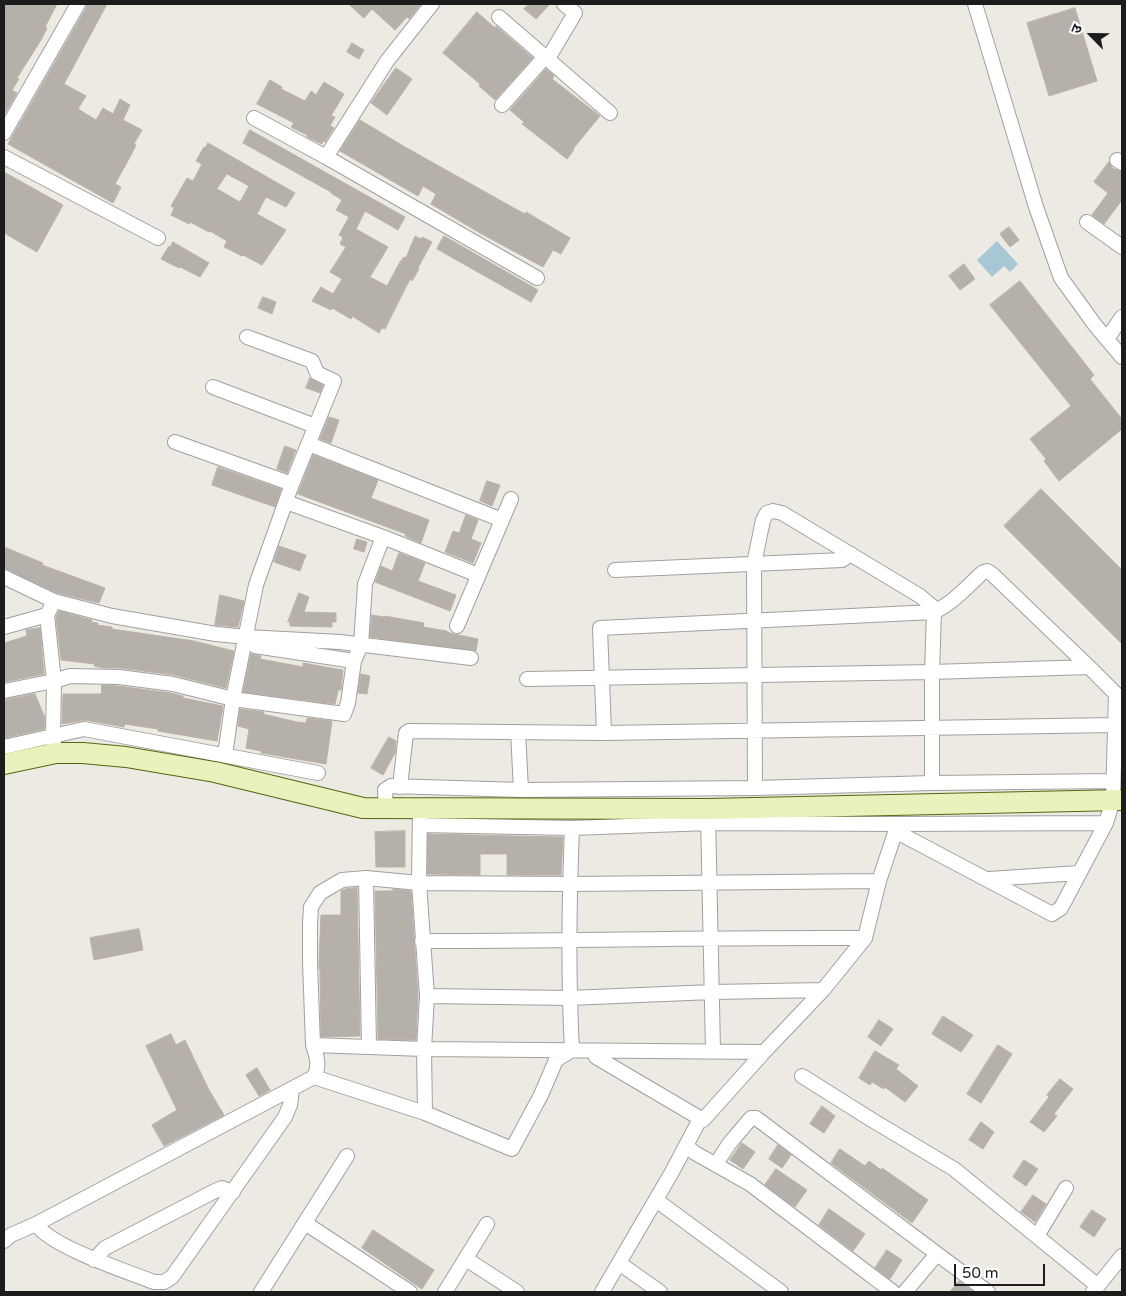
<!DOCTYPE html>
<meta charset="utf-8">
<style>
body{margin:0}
#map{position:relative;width:1126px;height:1296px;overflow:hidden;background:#eceae3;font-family:"Varela Round","Noto Sans Devanagari",sans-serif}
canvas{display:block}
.frame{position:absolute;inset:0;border:5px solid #1c1c1c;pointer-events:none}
.north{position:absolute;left:1066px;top:10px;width:50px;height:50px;-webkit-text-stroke:4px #fff;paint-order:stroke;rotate:293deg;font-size:14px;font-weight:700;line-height:20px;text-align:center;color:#1c1c1c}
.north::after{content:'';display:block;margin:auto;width:18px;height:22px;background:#1c1c1c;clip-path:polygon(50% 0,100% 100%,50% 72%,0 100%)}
.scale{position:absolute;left:954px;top:1264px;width:91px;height:22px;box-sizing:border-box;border:2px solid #1c1c1c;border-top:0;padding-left:6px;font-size:15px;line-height:18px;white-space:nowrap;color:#1c1c1c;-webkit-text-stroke:4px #fff;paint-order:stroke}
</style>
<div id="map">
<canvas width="1126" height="1296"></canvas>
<div class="frame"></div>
<div class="north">उ</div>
<div class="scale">50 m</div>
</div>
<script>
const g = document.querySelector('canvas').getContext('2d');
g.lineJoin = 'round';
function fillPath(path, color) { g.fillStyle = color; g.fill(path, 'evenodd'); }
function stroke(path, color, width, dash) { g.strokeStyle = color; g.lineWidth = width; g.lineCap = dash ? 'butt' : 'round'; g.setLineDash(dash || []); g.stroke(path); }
fillPath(new Path2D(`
 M997,241L1018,264L1010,272L1004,266L992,277L977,260Z`), '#a8c7d5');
const building = new Path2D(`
 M4,4H57L45,27L47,28L41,40L17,78L19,79L12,90L17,93L4,115Z
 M87,4H107L64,84L86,96L78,109L96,120L103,108L113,114L120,99L130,105L123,120L142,130L134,144L136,145L130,157L115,184L121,187L113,203L8,144L86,8Z
 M349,4H421L409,19L407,17L395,30L372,9L364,18Z
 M529,4H550L536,19L524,9Z
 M1075,8L1097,81L1049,96L1027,23Z
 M477,12L495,28L496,26L533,58L495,100L479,86L480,84L443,53Z
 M352,43L364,50L359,59L347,52Z
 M396,68L412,79L387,115L371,103Z
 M546,69L554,76L552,79L600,116L573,149L574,150L567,159L522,124L524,122L510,110Z
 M270,80L282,87L281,89L305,101L311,91L316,95L324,82L344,94L331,116L335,117L330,126L334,128L325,142L323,141L322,144L307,137V135L291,127L294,123L257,104Z
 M360,120L405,147L512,207L525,214L526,212L570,238L561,254L553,250L543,267L480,233L431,204L436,194L423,186L418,196L340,151Z
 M250,130L405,217L398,230L365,211L356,229L388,247L370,277L387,286L400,262L404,257L406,258L415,236L421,239L422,237L432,242L418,268L419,269L412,281L410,279L385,329L382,328L379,333L352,316L351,319L332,308L331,310L312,301L321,287L333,294L342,279L330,272L346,247L340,244L343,237L339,235L349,217L336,210L342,200L331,193V192L243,143Z
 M208,143L295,193L286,207L266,197L257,214L286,230L262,265L243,255L242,256L224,247L227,241L210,231L209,232L190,222L189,224L171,215L174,208L171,206L187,178L193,181L202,164L196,161L204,147L205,148ZM227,174L249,186L240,202L217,189Z
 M1109,162L1112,168L1122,172V200L1104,224L1092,215L1108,193L1094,182Z
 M4,172L63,205L37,252L4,233Z
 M1009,227L1019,240L1010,247L1000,234Z
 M444,236L538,290L531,302L437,249Z
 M173,242L209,263L200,277L180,267L179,268L161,259L169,246L170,247Z
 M964,264L975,279L960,290L949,276Z
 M1020,281L1094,375L1090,379L1122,419V429L1059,481L1044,461L1046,459L1030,439L1071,406L990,305Z
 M263,297L276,302L272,314L258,308Z
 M310,378L323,385L320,393L306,388Z
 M329,417L339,420L331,443L320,439Z
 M285,446L296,450L287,473L277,469Z
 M313,455L378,480L371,498L429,520L421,543L405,536L406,534L298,494Z
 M218,467L281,489L275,507L212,485Z
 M487,481L500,485L492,506L480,501Z
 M1041,489L1122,570V644L1004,526Z
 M466,515L478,520L471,539L481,543L473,563L445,552L453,531L459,533Z
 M357,539L367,542L364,552L354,549Z
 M279,546L306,555L300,571L274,562Z
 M4,547L43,563L42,565L105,588L99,603L57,593L4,568Z
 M399,553L425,563L418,581L456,595L450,611L375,582L381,566L392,571Z
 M299,593L309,597L304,612L336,613V622H332V627L290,626V622H288Z
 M220,595L244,601L238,627L215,625Z
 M59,611L92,620L91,622L98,623L97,625L112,627V629L194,641L234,651L226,688L174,675L120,668H104L94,666L95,664L61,660L56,617Z
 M372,615L384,617L385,616L424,623L423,627L447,631V632L454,634L478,639L476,651L370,637Z
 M40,628L44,674L4,682V643L27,636L26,630Z
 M251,654L261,656L260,659L303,667V663L343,670L341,690H338L335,704L243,692Z
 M361,674L370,676L367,694L358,693Z
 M102,685L118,686L171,693L183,696V698L223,706L217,741L158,731V729L125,724L124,727L85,720L62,724L63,694H101Z
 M35,694L45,718L44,729L5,738L4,734V700Z
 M240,709L264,712L263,714L297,722L306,723L307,718L332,721L326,764L261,753V751L246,748L249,729L238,726Z
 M389,737L396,741L395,753L383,775L371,768Z
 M405,831V867H376L375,832Z
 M428,834L563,837L561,875H507V854H480V875L428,874Z
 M357,888L360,1036L321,1037L320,969H319V962L321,915H341V891L345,889Z
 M393,889L411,891L418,996L416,1040L378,1039L375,891H393Z
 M139,929L143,950L94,960L90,938Z
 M943,1016L973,1035L961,1052L932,1034Z
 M879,1020L893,1029L881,1046L868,1037Z
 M171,1034L176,1045L185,1040L209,1090L224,1115L164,1146L152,1125L177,1110L146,1046Z
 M998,1045L1012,1054L981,1103L967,1094Z
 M875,1051L899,1065L896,1069L918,1086L905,1102L885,1087L884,1089L872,1082L870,1085L859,1078Z
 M257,1068L270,1090L259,1096L246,1075Z
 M1060,1079L1073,1089L1054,1114L1057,1116L1044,1132L1030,1122L1049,1097L1047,1095Z
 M822,1106L835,1116L824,1133L810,1124Z
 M981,1122L994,1132L983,1149L969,1140Z
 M742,1143L755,1152L743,1169L730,1160Z
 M778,1145L791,1155L782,1168L769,1159Z
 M840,1149L865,1166L869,1161L881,1170L882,1168L928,1200L912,1223L831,1163Z
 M1024,1160L1038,1169L1026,1186L1013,1177Z
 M776,1169L807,1190L795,1207L765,1185Z
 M1033,1195L1046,1204L1035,1222L1021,1212Z
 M829,1209L865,1234L853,1251L819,1225Z
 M1092,1210L1106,1219L1094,1237L1080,1227Z
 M373,1230L434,1270L422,1289L362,1248Z
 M887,1250L902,1260L890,1279L875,1268Z
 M959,1281L974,1292H950Z`);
fillPath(building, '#b5b0a9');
stroke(building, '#bcb2a7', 1);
const street = new Path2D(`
 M975,4L1036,207L1061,278L1095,325L1122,357
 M499,17L610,113
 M502,105L544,58L549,57L575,13L564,4
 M254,118L326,157L537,278
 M4,133L78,4
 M4,157L158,238
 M326,157L387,61L432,4
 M1117,160L1122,163
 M1087,222L1122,247
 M1107,339L1122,317
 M213,387L315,426
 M175,442L292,484
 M309,444L502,520
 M286,502L383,537L478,575
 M615,570L842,560L851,554
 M4,577L54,601L112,616L216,634L247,637L340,642L471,658
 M54,601L47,615L54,681L53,735L54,743
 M457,626L511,499
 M4,627L47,615
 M255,646L354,661
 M527,679L932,672L1089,667
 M4,691L54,681L70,676L119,677L173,684L233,699L344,714L348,703L354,661L361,645L365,584L383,537
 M518,732L521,790
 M604,733L600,628L934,612C953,603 967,587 982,573L987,571L992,574L1089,667L1116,694L1113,800L1106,823L1061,908L1052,914L895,831
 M4,747L84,729L318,773
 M225,755L233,699L256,585L292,484L334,381L317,373L312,361L247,337
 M400,787L406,733L409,731L604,733L1115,725
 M755,788L754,564L763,520L767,513L773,511L782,513L920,596L933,607L934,612L932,672V783
 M386,808L385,790L391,786L521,790L755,788L932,783L1113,781
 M420,809L419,883L427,996L424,1049L425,1113L512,1149L541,1095L556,1060L572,1050C568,976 569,902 572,828
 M708,814L713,1051
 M420,825L572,828L709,823L898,824L1106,823
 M366,878L369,1047
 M989,879L1079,873
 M422,941C570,941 717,937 865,938
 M427,996L569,998L712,992L823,990
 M313,1045L424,1049L764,1052
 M594,1051L596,1057L703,1120L764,1052L823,990L865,938L879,881L898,824
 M802,1076L872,1120L954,1169L1098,1286
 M314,1077L425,1113
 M686,1146L695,1153L750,1184L893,1292
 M716,1164L729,1144L751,1118H756L988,1292
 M656,1200L781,1292
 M305,1223L410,1292
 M36,1224C51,1247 126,1271 154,1282H164L172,1277L285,1117L290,1105L292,1090
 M1037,1236L1066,1188
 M4,1241L11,1235L36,1224L314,1077C320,1066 317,1057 313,1045L310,962V924L311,907L320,893L342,880L366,878L419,883L570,884L879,881
 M466,1259L517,1292
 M94,1260L105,1248L213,1192L222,1188L233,1192
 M619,1263L660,1292
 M261,1292L347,1156
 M445,1292L487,1224
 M602,1292L672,1172L700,1119
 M905,1292L937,1254
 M1093,1292L1122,1256`);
const secondary = new Path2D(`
 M4,764L56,753H83L126,757L215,772L363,808L708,809L1122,800`);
stroke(street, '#a0a0a0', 16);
stroke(secondary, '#561', 22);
stroke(street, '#fff', 14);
stroke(secondary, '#eaf1bc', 20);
</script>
